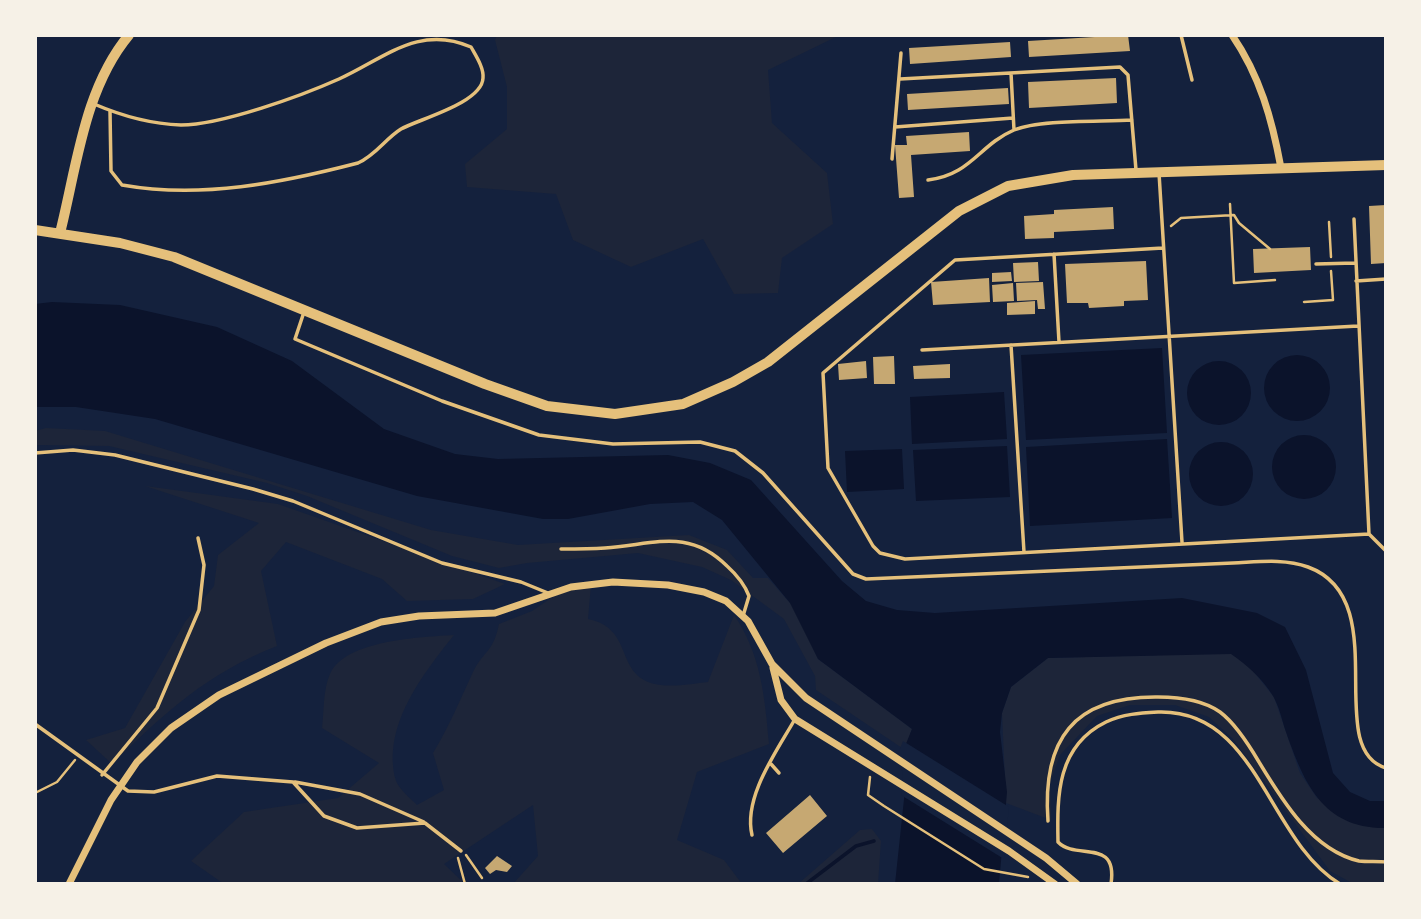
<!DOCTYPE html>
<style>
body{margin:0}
#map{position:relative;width:1421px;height:919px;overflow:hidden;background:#14213d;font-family:Inter,sans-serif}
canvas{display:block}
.frame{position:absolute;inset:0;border:37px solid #f6f1e7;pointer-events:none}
</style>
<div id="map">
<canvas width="1421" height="919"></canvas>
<div class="frame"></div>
</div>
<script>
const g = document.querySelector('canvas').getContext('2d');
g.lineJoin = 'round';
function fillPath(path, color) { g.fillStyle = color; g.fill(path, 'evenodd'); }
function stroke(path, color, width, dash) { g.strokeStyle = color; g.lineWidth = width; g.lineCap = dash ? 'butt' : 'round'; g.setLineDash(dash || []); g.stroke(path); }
fillPath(new Path2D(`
 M497,35H840L768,70L772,123L827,173L833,224L782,258L778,293L734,294L703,239L631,267L573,240L556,194L467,187L465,164L507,129V87L495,40Z
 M46,428L105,431L431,530L518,545L689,535L727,550L753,578H768L798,612L818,659L912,729L905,750L816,690L815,676L784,619L731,580L702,567L638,553L527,563L499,568L452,556L307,496L267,483L109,446L35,445V431Z
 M145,486L278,504L505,584L473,599L407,601L382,579L286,542L261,571L277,646C206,674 166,712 112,764L86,740L125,728L185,622L214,586L218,555L259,523Z
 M591,585L588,619C632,628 616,668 648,682C666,689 690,684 708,682L734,615C761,654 765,698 769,744L697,772L677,840L724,860L742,884H513L538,856L533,805L444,864L465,884H224L191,861L244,812L338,798L379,763L322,728C324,712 323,689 330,674C345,640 421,637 454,635C423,674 381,727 396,781C399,789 411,799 417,805L444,790L433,753C449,727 460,700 473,672C484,650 493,653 499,624L532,611L563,590Z
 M1231,653L1249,666L1274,697L1300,773L1317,798L1386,827V884L1352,883L1330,871L1233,739L1209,717L1175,705H1130L1097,716L1060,755L1050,783L1051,820L1006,803L1002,713L1011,687L1048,658Z
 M872,829L881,841L878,884H798L860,830Z`), '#1d2539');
fillPath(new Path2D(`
 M52,302L120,305L217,327L292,361L384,429L455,454L498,459L668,455L710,463L751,480L842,581L866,601L897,610L935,613L1182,598L1257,613L1285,627L1306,670L1333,773L1350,792L1370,801H1386V828C1323,829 1304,783 1286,732C1282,720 1279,706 1273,696C1262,678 1247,665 1231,654L1048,658L1011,687L1002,713L1000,732L1007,792L999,884H895L907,771L899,761L912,729L818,659L790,603L722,520L693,502L650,504L568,519H543L417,496L155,419L76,407H35V304Z
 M1162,348L1167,433L1026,440L1021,355Z
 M1264 388a33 33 0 1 1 66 0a33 33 0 1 1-66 0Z
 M1187 393a32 32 0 1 1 64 0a32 32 0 1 1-64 0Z
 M1004,392L1007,439L912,444L910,397Z
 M1272 467a32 32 0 1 1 64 0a32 32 0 1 1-64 0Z
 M1167,439L1172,518L1030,526L1026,447Z
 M1189 474a32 32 0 1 1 64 0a32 32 0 1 1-64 0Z
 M1007,446L1010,497L916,501L913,450Z
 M902,449L904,489L847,492L845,451Z`), '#0b132b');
fillPath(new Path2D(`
 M903,741L1009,807L1004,859L901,795L903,772L895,761Z`), '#14213d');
stroke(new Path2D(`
 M806,884L856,846L874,841`), '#0b132b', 3.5);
fillPath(new Path2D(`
 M1128,35L1130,51L1029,57L1028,41Z
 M1010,42L1011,57L910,64L909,48Z
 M1116,78L1117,103L1029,108L1028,82Z
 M1008,88L1009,104L908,110L907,94Z
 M969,132L970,151L911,155L914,197L899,198L895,145H907L906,136Z
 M1386,205V263L1371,264L1369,206Z
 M1113,207L1114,229L1054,232V238L1025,239L1024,216L1054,214V210Z
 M1310,247L1311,270L1254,273L1253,249Z
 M1146,261L1148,300L1124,301V306L1089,308L1088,303H1067L1065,264Z
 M1038,262L1039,281L1014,282L1013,263Z
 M1011,272L1012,281L992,282V273Z
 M989,278L990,302L933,305L931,282Z
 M1043,282L1045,309H1038L1037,300L1017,301L1016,283Z
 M1013,283L1014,301L993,302L992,285Z
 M1035,301V314L1007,315V303Z
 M894,356L895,384H874L873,357Z
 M866,361L867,378L839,380L838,364Z
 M950,364V378L914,379L913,366Z
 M810,795L827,816L783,853L766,833Z
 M497,856L512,866L507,872L496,870L490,874L485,868Z`), '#c6a872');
stroke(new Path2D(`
 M1230,204L1234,283L1275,280
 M1329,222L1331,257
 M1171,226L1181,218L1234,215L1239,223L1270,249
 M1304,302L1333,300L1331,271
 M870,777L868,795L884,806L984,869L1028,877
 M35,793L57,782L75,760
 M466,855L482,878
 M458,858L465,884`), '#e5c07b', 2.5);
stroke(new Path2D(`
 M1181,35L1192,80
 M1011,73L1014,130
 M900,79L1120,67L1128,75L1136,170
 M94,104C122,116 150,124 181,125C221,125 301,96 339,79C385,58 419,24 471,47C476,56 484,68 483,78C482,103 419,119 401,129C385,139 376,155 358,163C281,183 201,199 122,185L111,171L110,111
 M895,127L1013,118
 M892,159L901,53
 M1159,173L1182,542
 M928,180C971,175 979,145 1014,130C1040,119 1101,122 1132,120
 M1354,219L1369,534L1386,551
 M1163,248L955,260L823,373L828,468L873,546L880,553L905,559L1369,534
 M1054,254L1059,342
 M1316,264L1355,263
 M1356,281L1386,279
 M304,312L295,339L442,401L539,435L613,444L700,442L735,451L763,473L853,574L866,579L1233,563C1257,562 1284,558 1308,567C1396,599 1321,749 1386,768
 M1011,345L1024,552
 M922,350L1358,326
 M35,453L73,450L115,455L253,489L293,501L442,563L521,582L548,593
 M561,549C576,549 590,549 605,548C653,545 688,527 727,566C737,575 744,583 749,596L743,616
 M35,724L128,791L154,792L217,776L293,782L324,816L357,828L425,823L461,851
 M771,764L779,773
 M102,775L157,708L199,610L204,565L198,538
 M295,782L360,794L424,822
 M1048,821C1042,740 1073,696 1158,697C1178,697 1203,700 1220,712C1236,724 1249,745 1259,762C1282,800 1312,850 1359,861C1368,862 1378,861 1386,862
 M752,835C743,797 777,751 795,719
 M1111,884C1118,837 1076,861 1058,842C1057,795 1057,746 1106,722C1123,714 1140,713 1158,712C1258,709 1267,840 1340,884`), '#e5c07b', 3.5);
stroke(new Path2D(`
 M1232,35C1260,76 1272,119 1281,168
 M773,668L781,700L795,719L1009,851L1055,884
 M69,884L111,800L137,762L171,728L219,695L326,643L381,622L419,616L495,613L571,587L613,582L668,585L704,592L726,601L748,621L772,664L806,698L1046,858L1077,884`), '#e5c07b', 7);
stroke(new Path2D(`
 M35,230L120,243L174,257L485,384L547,406L615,414L683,404L733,382L768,362L959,211L1008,186L1073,175L1386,165
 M60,233C77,166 84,89 129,35`), '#e5c07b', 10);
</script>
